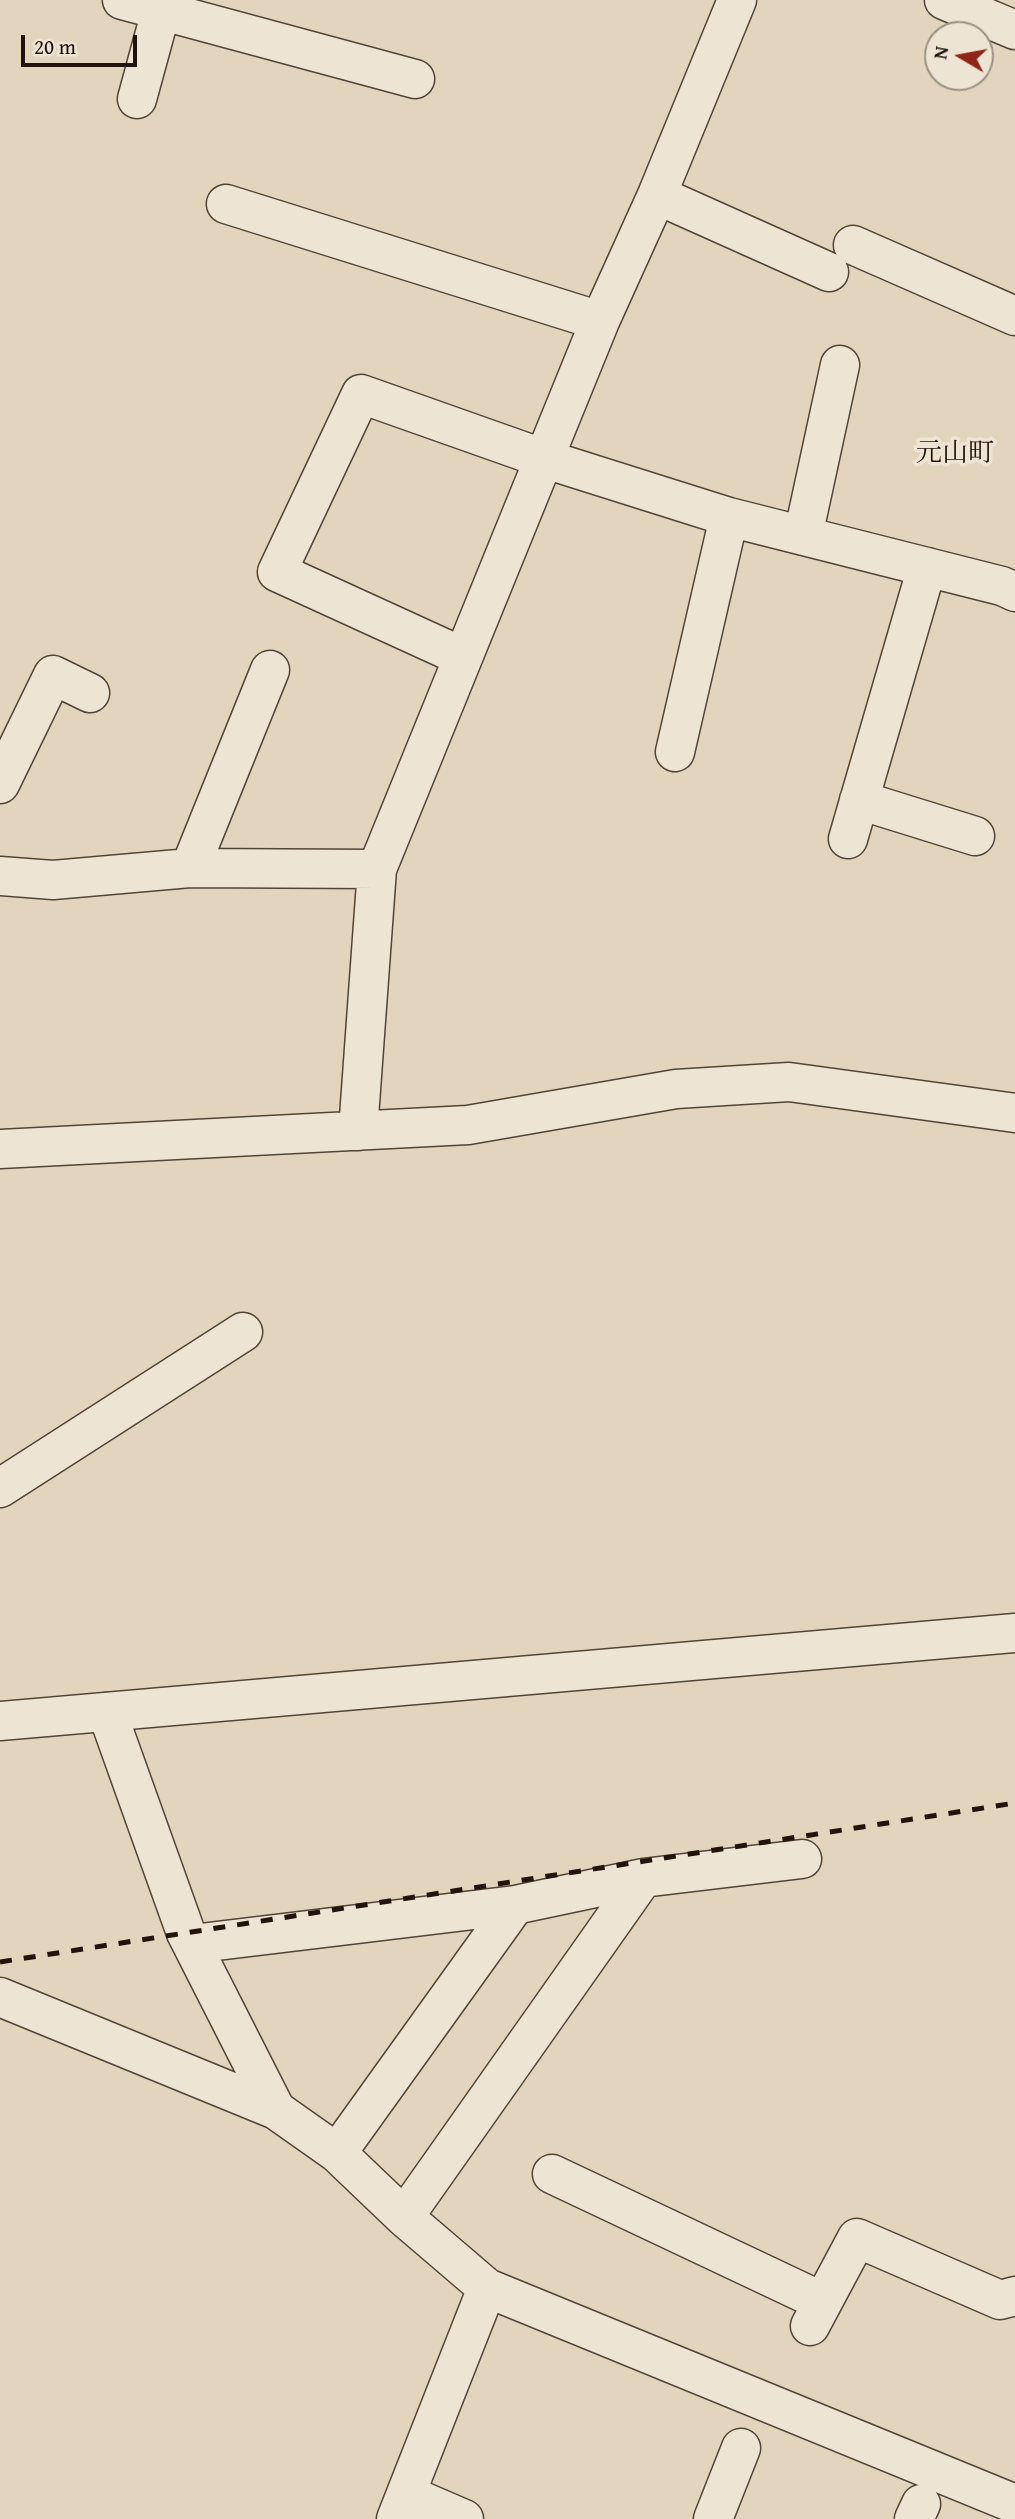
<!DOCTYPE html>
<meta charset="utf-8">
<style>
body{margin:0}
#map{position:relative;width:1015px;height:2519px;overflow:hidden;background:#e3d5bd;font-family:"Gentium Book Plus",serif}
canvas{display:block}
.north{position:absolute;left:924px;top:21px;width:70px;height:70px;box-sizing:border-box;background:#ede4d4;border:2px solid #9c9084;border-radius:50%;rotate:280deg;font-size:19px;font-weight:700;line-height:28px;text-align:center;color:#23130d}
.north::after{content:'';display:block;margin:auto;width:24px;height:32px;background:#8f2418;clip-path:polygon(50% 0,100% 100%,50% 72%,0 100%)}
.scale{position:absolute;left:21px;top:35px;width:116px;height:32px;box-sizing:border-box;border:4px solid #23130d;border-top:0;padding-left:9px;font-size:21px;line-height:24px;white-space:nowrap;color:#23130d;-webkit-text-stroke:5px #ede4d4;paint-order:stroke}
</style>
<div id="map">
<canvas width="1015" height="2519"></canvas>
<div class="north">N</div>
<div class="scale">20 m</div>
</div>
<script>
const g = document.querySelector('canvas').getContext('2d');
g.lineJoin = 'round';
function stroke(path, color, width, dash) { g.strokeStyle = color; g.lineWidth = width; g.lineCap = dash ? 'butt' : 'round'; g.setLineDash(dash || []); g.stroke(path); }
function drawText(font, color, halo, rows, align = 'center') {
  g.font = font + ' "Gentium Book Plus","Noto Serif JP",serif'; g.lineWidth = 7; g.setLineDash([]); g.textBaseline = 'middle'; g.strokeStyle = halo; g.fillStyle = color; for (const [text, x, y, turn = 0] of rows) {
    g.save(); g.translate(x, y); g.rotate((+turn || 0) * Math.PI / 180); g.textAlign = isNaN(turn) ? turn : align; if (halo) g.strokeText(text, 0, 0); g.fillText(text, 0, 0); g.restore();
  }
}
const minor = new Path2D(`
 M122,0L415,79
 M944,0L1015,30
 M137,99L161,11
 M657,195L829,272
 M226,204L600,321
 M853,245L1015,316
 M803,536L840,365
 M463,657L277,572L361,394L545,459L729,517L1002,586L1015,592
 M675,752L729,517
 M0,784L53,675L90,693
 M859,800L975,836
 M848,839L927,567
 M190,868L270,670
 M0,876L53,880L190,868L377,869
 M358,1131L377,869L600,321L657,195L737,0
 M0,1149L468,1125L676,1089L789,1082L1015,1113
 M0,1488L243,1332
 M107,1712L186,1933L276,2110
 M192,1944L515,1905L643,1878
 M0,1997L276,2110L337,2153
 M552,2174L823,2302
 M404,2217L337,2153L515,1905
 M487,2288L404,2217L643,1878L802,1859
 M810,2326L857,2238L1000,2300L1015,2296
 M406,2494L464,2519
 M396,2519L487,2288L1015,2504
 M713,2519L741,2448
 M914,2519L921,2504`);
const tertiary = new Path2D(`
 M0,1721L1015,1633`);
stroke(minor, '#534439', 41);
stroke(tertiary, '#534439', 41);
stroke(minor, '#ede4d4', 38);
stroke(tertiary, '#ede4d4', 38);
stroke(new Path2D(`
 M0,1962L1015,1803`), '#23130d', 5, [12, 12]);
drawText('26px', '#23130d', '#ede4d4', [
 ["元山町",955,454]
]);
</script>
